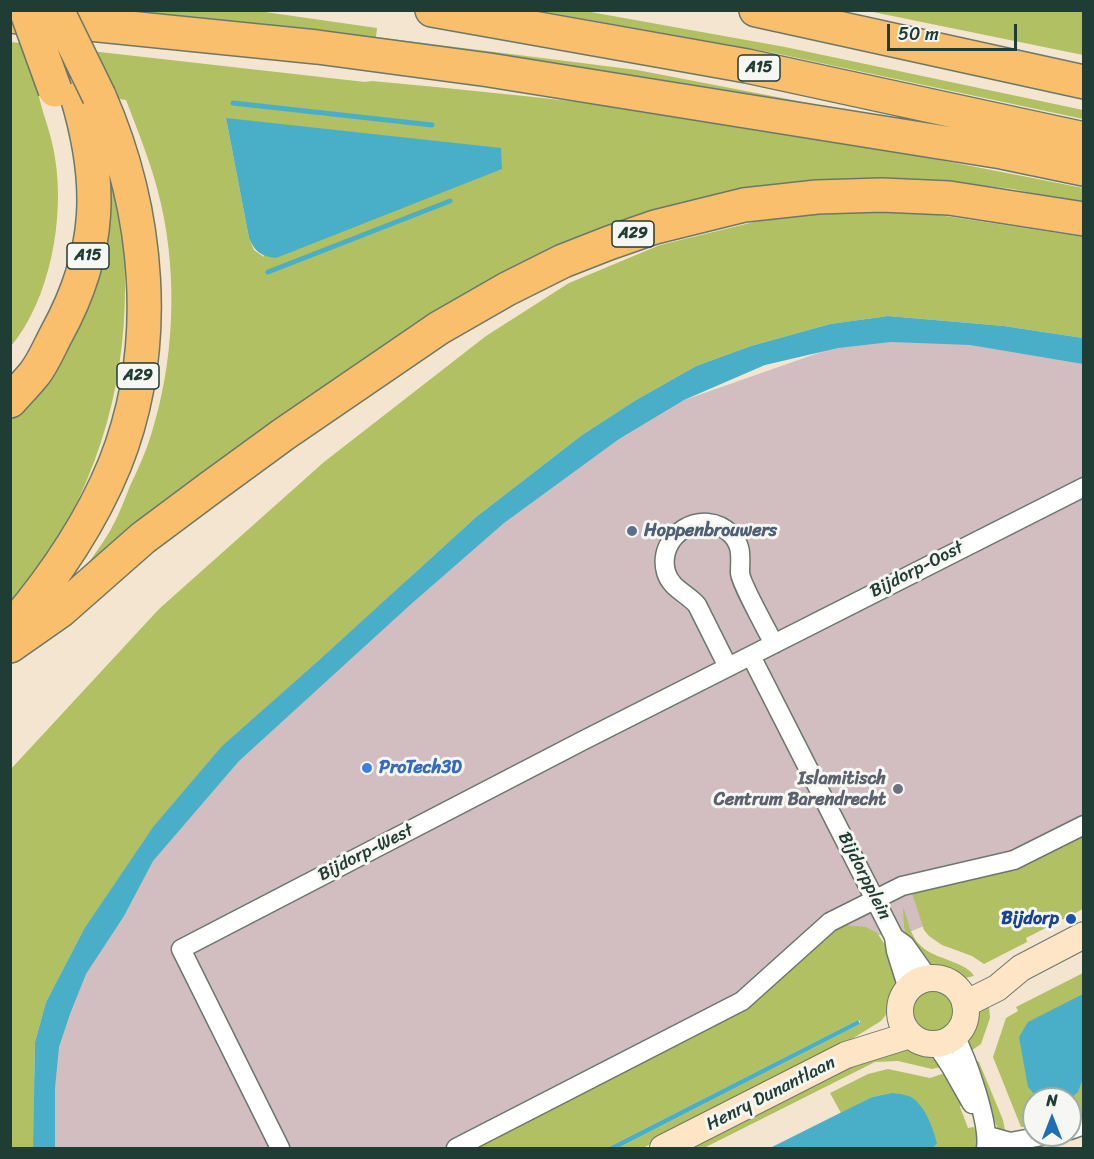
<!DOCTYPE html>
<style>
body{margin:0}
#map{position:relative;width:1094px;height:1159px;overflow:hidden;background:#f4e5d0;font-family:Sriracha,sans-serif}
canvas{display:block}
.frame{position:absolute;inset:0;border:12px solid #1f3d34;pointer-events:none}
.north{position:absolute;left:1022px;top:1087px;width:60px;height:60px;box-sizing:border-box;background:#f6f6f2;border:2px solid #a0aca6;border-radius:50%;rotate:0deg;font-size:16px;font-weight:700;line-height:24px;text-align:center;color:#1f3d34}
.north::after{content:'';display:block;margin:auto;width:21px;height:27px;background:#1f6fb2;clip-path:polygon(50% 0,100% 100%,50% 72%,0 100%)}
.scale{position:absolute;left:887px;top:24px;width:130px;height:27px;box-sizing:border-box;border:3px solid #1f3d34;border-top:0;padding-left:8px;font-size:18px;line-height:21px;white-space:nowrap;color:#1f3d34;-webkit-text-stroke:4px #f6f6f2;paint-order:stroke}
</style>
<div id="map">
<canvas width="1094" height="1159"></canvas>
<div class="frame"></div>
<div class="north">N</div>
<div class="scale">50 m</div>
</div>
<script>
const g = document.querySelector('canvas').getContext('2d');
g.lineJoin = 'round';
function fillPath(path, color) { g.fillStyle = color; g.fill(path, 'evenodd'); }
function stroke(path, color, width, dash) { g.strokeStyle = color; g.lineWidth = width; g.lineCap = dash ? 'butt' : 'round'; g.setLineDash(dash || []); g.stroke(path); }
function drawText(font, color, halo, rows, align = 'center') {
  g.font = font + ' Sriracha,sans-serif'; g.lineWidth = 6; g.setLineDash([]); g.textBaseline = 'middle'; g.strokeStyle = halo; g.fillStyle = color; for (const [text, x, y, turn = 0] of rows) {
    g.save(); g.translate(x, y); g.rotate((+turn || 0) * Math.PI / 180); g.textAlign = isNaN(turn) ? turn : align; if (halo) g.strokeText(text, 0, 0); g.fillText(text, 0, 0); g.restore();
  }
}
fillPath(new Path2D(`
 M899,334L1083,355V861L902,935H866L543,1148H11L138,766L650,412L844,344Z`), '#d2bec1');
fillPath(new Path2D(`
 M251,10L377,28L376,37L637,70L860,113L90,11Z
 M540,11H585L785,47L1083,110V119L774,53Z
 M868,11H1083V55Z
 M11,42L365,82L372,81C457,89 542,97 626,108C779,128 932,158 1083,188V204L1013,189L932,180L903,179L824,181L632,219L81,573C91,559 101,546 110,531C118,517 124,501 130,486C138,469 146,452 151,435C174,363 178,278 161,204C153,168 139,134 126,100L37,87C41,111 52,134 55,158C65,217 50,300 11,346ZM226,118L264,257L254,250L249,238Z
 M116,187C135,293 125,400 79,498C61,536 36,571 11,605V419C49,381 89,324 101,271C107,243 108,216 109,188Z
 M906,210L1083,237V338L1004,326L888,316L830,324L751,346L696,366L636,400L582,435L476,517L317,662L222,746L153,827L84,929L46,1002L35,1042L33,1148H11L10,770L159,609L324,462L486,336L569,283L660,245L795,212Z
 M1083,837V909L1026,938L1027,942L984,964L972,956L942,945L929,936L924,930L912,893L919,889L1028,865Z
 M903,907C909,921 909,935 921,946C934,959 967,962 974,976L961,979L932,969L908,938L904,928Z
 M844,925L866,927L877,933L888,949L899,986L885,1016L881,1021L829,1053L643,1148H618L860,1024V1021L858,1020L607,1148H473L747,1009L834,931Z
 M1083,973L1084,1116L1079,1121L1070,1124V1099H1034V1126L1021,1127L993,1057L1006,1018L1018,1011L1016,1007Z
 M912 1012a21 21 0 1 1 42 0a21 21 0 1 1-42 0Z
 M989,1006L990,1018L981,1044L968,1053C965,1033 968,1014 989,1006Z
 M910,1046L933,1055L944,1066L932,1069L898,1061L875,1062L704,1148H686L860,1059Z
 M976,1060L979,1062L1003,1120L1006,1135L998,1129L971,1062Z
 M888,1069L930,1078L948,1072L963,1101L960,1107L968,1128L974,1127L978,1136V1148H933L937,1144L891,1093L872,1097L841,1113L830,1093L868,1074Z`), '#b0c062');
fillPath(new Path2D(`
 M226,118L501,148L502,169L276,258C261,256 255,252 249,238Z
 M888,316L1004,326L1083,338V364L970,345L891,342L838,348L765,365L684,400L619,439L504,523L410,605L239,761L153,861L124,916L86,974L70,1014L59,1047L55,1088V1148H33L35,1042L46,1002L84,929L153,827L222,746L317,662L476,517L582,435L636,400L696,366L751,346L830,324Z
 M1083,994V1078L1078,1092L1071,1098H1038L1028,1087L1019,1037L1028,1022Z
 M858,1020L860,1024L618,1148H607Z
 M891,1093C899,1094 909,1094 915,1100C926,1109 934,1130 937,1144L933,1148H770L872,1097Z`), '#49afc9');
stroke(new Path2D(`
 M233,103L432,125
 M268,272L450,201`), '#49afc9', 5);
const minor = new Path2D(`
 M751,656L894,937L896,951L908,989
 M728,667L697,605C687,593 671,589 666,572C656,535 703,506 731,534C743,546 740,558 740,573C741,584 767,630 774,644
 M894,937L905,945L929,979
 M955,1036C967,1059 990,1124 986,1148
 M936,1044L951,1067L972,1104
 M1070,1130L1084,1125
 M988,1136L1010,1142L1048,1135
 M280,1148L181,949L584,740L1084,487
 M456,1148L742,1001L830,922L902,886L1014,860L1084,825`);
const secondary = new Path2D(`
 M900 1011a33 33 0 1 1 66 0a33 33 0 1 1-66 0Z
 M965,1004L997,988L1021,968L1084,935
 M663,1148L846,1055L910,1035`);
const motorway = new Path2D(`
 M432,10L747,66L1084,139
 M756,10L1084,82
 M10,16L317,47L489,70L1002,152L1084,169
 M10,401C18,392 27,383 35,373C44,361 50,346 57,333C102,251 103,181 76,93
 M10,629C53,579 90,525 115,464C162,346 149,210 99,96
 M10,646L60,611L143,538L210,488L284,434L439,328L507,289L563,261L609,243L655,227L744,205L817,197L882,195L949,198L1084,219`);
stroke(minor, '#6a786b', 21);
stroke(secondary, '#6a786b', 28);
stroke(motorway, '#6a786b', 36);
stroke(minor, '#fff', 18);
stroke(secondary, '#fde5c5', 26);
stroke(motorway, '#f9bf6d', 33);
const motorwayBridge = new Path2D(`
 M26,10L55,90
 M57,10L99,96`);
stroke(motorwayBridge, '#6a786b', 36, []);
stroke(motorwayBridge, '#f9bf6d', 33);
for (const [x, y, r, color] of [
 [632,531,6,"#5c6f8a"],
 [367,768,6,"#3f7fe0"],
 [898,789,6,"#6b7280"],
 [1071,919,6,"#1a4fb4"]
]) { const dot = new Path2D(); dot.arc(x, y, r, 0, 2 * Math.PI); g.fillStyle = color; g.fill(dot); stroke(dot, '#f6f6f2', 2); }
for (const [x, y, w] of [
 [759,68,42],
 [633,234,42],
 [88,256,42],
 [138,376,42]
]) { const box = new Path2D(); box.roundRect(x - w / 2, y - 13, w, 26, 4.5); g.fillStyle = '#f6f6f2'; g.fill(box); stroke(box, '#1f3d34', 1.5); }
drawText('bold 16px', '#1f3d34', null, [
 ["A15",759,68],
 ["A29",633,234],
 ["A15",88,256],
 ["A29",138,376]
]);
drawText('bold 18px', '#4e5e75', '#f6f6f2', [
 ["Hoppenbrouwers",644,531]
], 'left');
drawText('18px', '#1f3d34', '#f6f6f2', [
 ["Bijdorp-Oost",917,570,-27],
 ["Bijdorp-West",366,853,-27],
 ["Bijdorpplein",864,876,63],
 ["Henry Dunantlaan",771,1094,-27]
]);
drawText('bold 18px', '#366cbe', '#f6f6f2', [
 ["ProTech3D",379,768]
], 'left');
drawText('bold 18px', '#5b616d', '#f6f6f2', [
 ["Islamitisch",886,779],
 ["Centrum Barendrecht",886,800]
], 'right');
drawText('bold 18px', '#164399', '#f6f6f2', [
 ["Bijdorp",1059,919]
], 'right');
</script>
